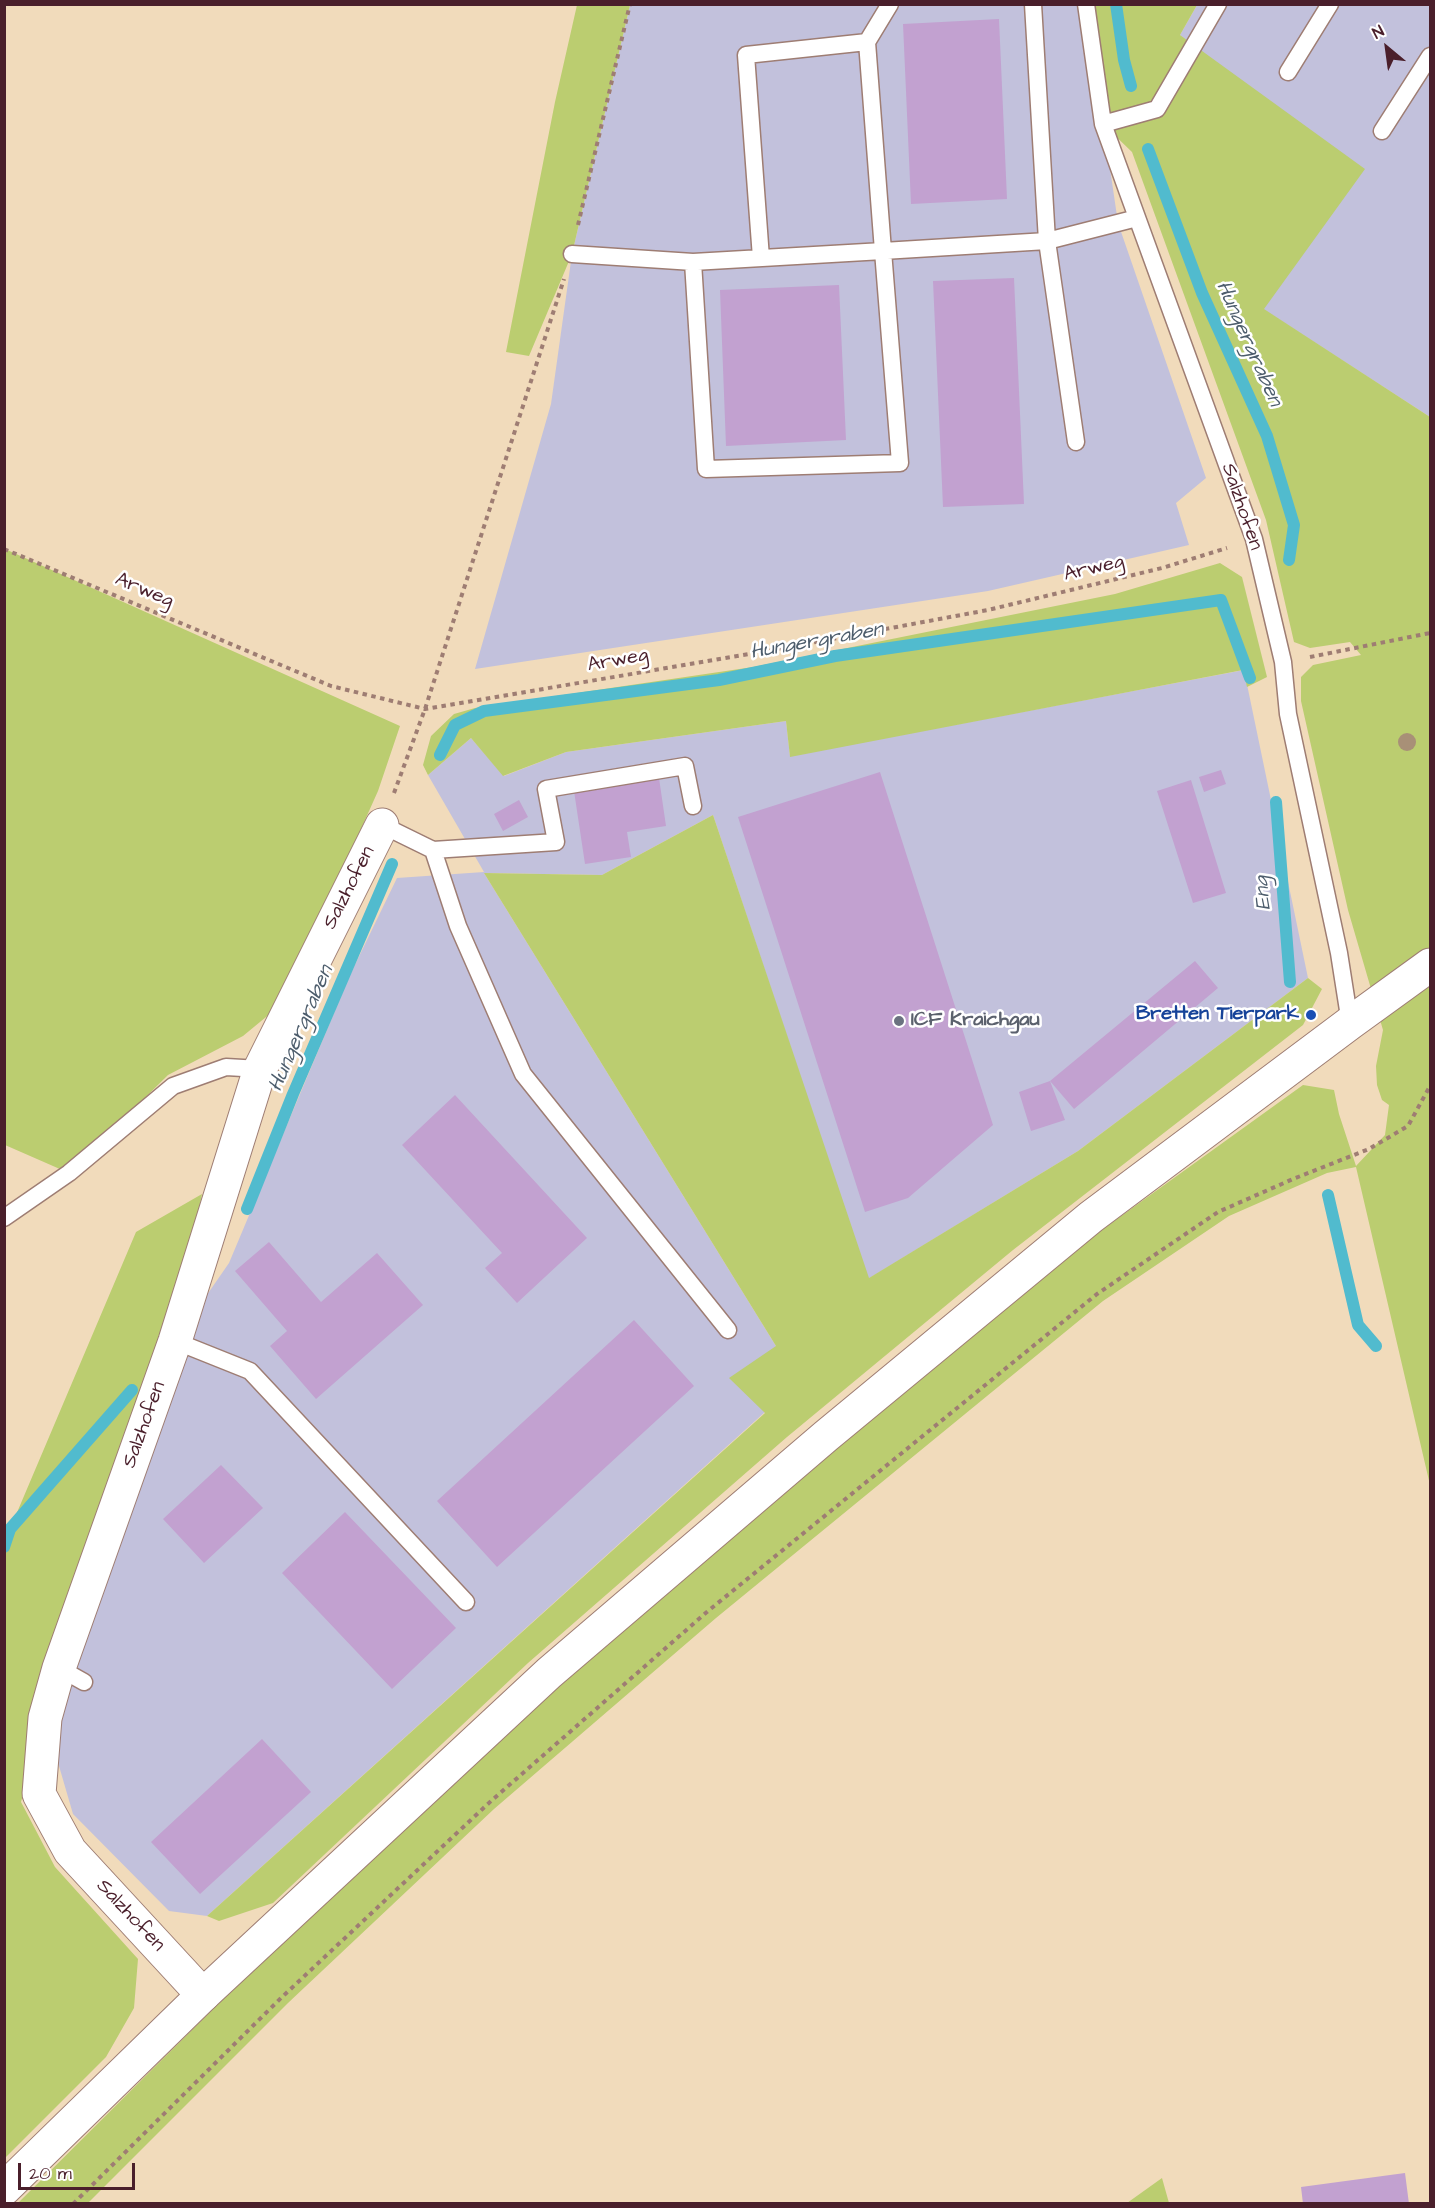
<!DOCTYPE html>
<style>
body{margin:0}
#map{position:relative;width:1435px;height:2208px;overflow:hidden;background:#f1dbbb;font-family:"Architects Daughter",sans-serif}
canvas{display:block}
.frame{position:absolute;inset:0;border:6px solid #4a1f2b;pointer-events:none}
.north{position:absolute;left:1357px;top:18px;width:60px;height:60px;-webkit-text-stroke:4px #fff;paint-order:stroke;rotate:331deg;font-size:16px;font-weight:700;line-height:24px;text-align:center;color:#4a1f2b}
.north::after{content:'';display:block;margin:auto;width:21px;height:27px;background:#4a1f2b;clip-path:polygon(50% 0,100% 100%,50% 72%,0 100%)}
.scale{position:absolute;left:18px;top:2163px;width:117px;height:27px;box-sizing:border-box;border:3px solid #4a1f2b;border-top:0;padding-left:8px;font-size:18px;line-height:21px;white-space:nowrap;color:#4a1f2b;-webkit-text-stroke:4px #fff;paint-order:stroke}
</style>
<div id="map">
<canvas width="1435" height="2208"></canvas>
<div class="frame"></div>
<div class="north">N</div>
<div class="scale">20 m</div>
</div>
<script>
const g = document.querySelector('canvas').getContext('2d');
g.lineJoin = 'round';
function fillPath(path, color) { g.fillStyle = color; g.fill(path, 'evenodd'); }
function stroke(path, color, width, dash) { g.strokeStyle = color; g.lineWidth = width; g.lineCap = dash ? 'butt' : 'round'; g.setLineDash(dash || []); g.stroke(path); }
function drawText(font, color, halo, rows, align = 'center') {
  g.font = font + ' "Architects Daughter",sans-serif'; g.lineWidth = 5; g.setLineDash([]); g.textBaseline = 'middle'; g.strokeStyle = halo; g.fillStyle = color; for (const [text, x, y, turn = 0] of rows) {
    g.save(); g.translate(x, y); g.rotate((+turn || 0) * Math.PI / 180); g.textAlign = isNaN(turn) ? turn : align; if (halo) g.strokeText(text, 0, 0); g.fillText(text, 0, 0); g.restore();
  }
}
fillPath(new Path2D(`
 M630,5H1086L1118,223L1206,478L1176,503L1189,545L988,591L475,669L551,404L572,254Z
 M1197,5H1430V417L1263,309L1194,46L1180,35Z
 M1244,670L1308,978L1078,1151L868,1279L713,815L602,875L484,873L776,1346L765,1412L207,1916L169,1911L73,1814L45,1718L175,1341L229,1263L350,975L397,878L484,872L428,775L471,738L504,776L566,752L786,721L790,756Z`), '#c2c1dc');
fillPath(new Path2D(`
 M577,5H630L572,254L529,356L506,352L555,102Z
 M1086,5H1197L1180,35L1365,169L1264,309L1430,417V1485L1356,1167L1327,1173L1229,1216L1103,1301L716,1618L494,1809L288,2003L88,2203L17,2204L224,1998L564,1678L847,1433L1099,1232L1303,1085L1334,1090L1339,1114L1356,1166L1385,1135L1389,1105L1382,1100L1377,1085L1376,1066L1383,1030L1348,910L1301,701V677L1313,665L1361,655L1350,642L1310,648L1294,642L1266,520L1132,152L1103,124Z
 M5,549L400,726L378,791L283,1003L243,1036L168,1075L69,1173L5,1145Z
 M1220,563L1242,577L1267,677L1247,687L1243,670L790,757L786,721L566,752L503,776L471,738L428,775L423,765L431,736L454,714L475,708L753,667L1115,594Z
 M713,815L869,1278L1078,1151L1308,978L1322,989L1303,1025L1013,1250L787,1437L528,1663L273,1903L219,1921L207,1916L765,1413L729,1378L776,1346L484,873L602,875Z
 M202,1194L175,1341L45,1718L21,1802L55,1867L138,1959L134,2008L106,2057L5,2158V1547L10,1529L136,1232Z
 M1162,2178L1169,2203H1127Z`), '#bbcd70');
stroke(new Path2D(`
 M1116,4L1124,60L1131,86
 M1148,149L1202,293L1267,436L1294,525L1289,560
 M440,755L455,725L484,711L719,680L835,656L1221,600L1250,678
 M1276,802L1290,982
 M1328,1195L1358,1325L1376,1346
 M247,1209L293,1094L392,864
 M4,1547L10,1529L132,1390`), '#51bbce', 12);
fillPath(new Path2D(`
 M999,19L1007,199L911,204L903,24Z
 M1014,278L1024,504L943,507L933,281Z
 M839,285L846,440L726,446L720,290Z
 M1221,770L1226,784L1204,792L1199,777Z
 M880,772L993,1125L908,1198L865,1212L738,817Z
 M659,778L666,826L627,832L631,857L585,864L574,791Z
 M1191,780L1226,893L1193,903L1157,791Z
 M519,800L528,817L503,831L494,814Z
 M1195,961L1218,988L1074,1109L1050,1081Z
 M1050,1081L1065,1120L1031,1131L1019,1092Z
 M455,1095L587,1238L517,1303L485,1268L502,1253L402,1145Z
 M269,1242L321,1302L377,1253L423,1305L316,1399L270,1346L287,1331L235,1271Z
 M634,1320L694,1386L497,1567L437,1501Z
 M221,1465L263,1508L204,1563L163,1519Z
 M345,1512L456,1628L392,1689L282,1573Z
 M262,1739L311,1792L200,1894L151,1842Z
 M1405,2173L1409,2204H1303L1301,2187Z`), '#c2a1d0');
const lane = new Path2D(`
 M1086,4L1103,124L1254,539L1283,662L1288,714L1339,953L1350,1023
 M867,42L890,4
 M1288,72L1330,4
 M1103,124L1157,109L1218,4
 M1382,131L1430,56
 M572,254L693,262
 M761,258L746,55L867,42L883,251L693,262L706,469L900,463L883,251L1047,241L1033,4
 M1076,442L1047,241L1137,218
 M382,825L433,850L458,926L523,1074L728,1330
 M433,850L556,842L546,789L685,766L693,806
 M4,1218L69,1173L173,1086L226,1067L260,1069
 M175,1341L250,1371L466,1602
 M59,1668L84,1682`);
const street = new Path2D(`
 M203,1995L70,1851L39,1794L45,1718L59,1668L175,1341L260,1069L382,825`);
const secondary = new Path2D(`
 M4,2189L203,1995L549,1673L826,1436L1091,1217L1350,1023L1430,965`);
stroke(lane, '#9e7d73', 19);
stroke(street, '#9e7d73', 35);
stroke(secondary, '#9e7d73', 35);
stroke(new Path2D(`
 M578,225L630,4
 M4,549L331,686L425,709L767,651L988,610L1162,568L1227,548
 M1310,657L1430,633
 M394,793L425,709L564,279
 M73,2204L281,1998L491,1801L708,1611L1097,1294L1218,1212L1293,1179L1369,1149L1408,1126L1430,1086`), '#9e7d73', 4, [4.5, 4.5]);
stroke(lane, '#fff', 16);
stroke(street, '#fff', 33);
stroke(secondary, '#fff', 33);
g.fillStyle = '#a89077';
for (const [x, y] of [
 [1407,742]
]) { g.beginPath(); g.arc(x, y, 9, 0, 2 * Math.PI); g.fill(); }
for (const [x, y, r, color] of [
 [1311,1015,6,"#1a4fb4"],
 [899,1021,6,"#6b7280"]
]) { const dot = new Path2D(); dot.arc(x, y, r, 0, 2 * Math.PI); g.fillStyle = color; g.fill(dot); stroke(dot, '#fff', 2); }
drawText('20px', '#4a1f2b', '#fff', [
 ["Salzhofen",1241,507,71],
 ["Arweg",1094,569,-13],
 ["Arweg",144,591,23],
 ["Arweg",618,661,-10],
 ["Salzhofen",350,888,-63],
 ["Salzhofen",145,1425,-70],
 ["Salzhofen",130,1916,47]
]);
drawText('bold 20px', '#164399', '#fff', [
 ["Bretten Tierpark",1299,1015]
], 'right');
drawText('bold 20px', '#5b616d', '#fff', [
 ["ICF Kraichgau",911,1021]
], 'left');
drawText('italic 21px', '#4d5d6c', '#fff', [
 ["Hungergraben",1248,344,66],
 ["Hungergraben",817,642,-10],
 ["Eng",1264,893,-95],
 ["Hungergraben",302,1029,-67]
]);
</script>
